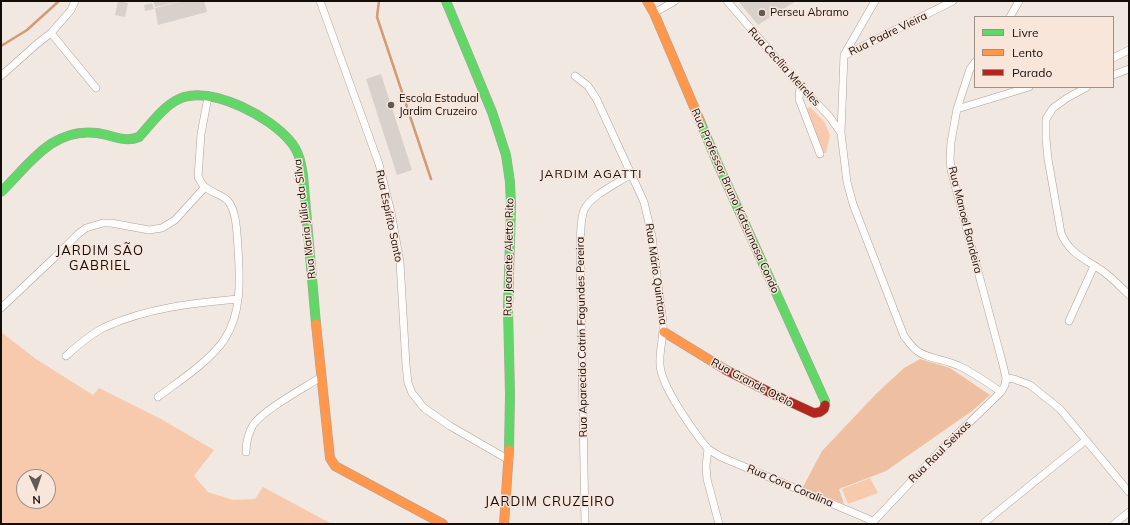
<!DOCTYPE html>
<meta charset="utf-8">
<style>
body{margin:0}
#map{position:relative;width:1130px;height:525px;overflow:hidden;background:#f2e8e2;font-family:Mulish,sans-serif}
canvas{display:block}
.frame{position:absolute;inset:0;border:2px solid #140e0b;pointer-events:none}
.legend{position:absolute;left:974px;top:16px;width:140px;height:72px;box-sizing:border-box;background:#f9e6db;border:1px solid #9d9088;margin:0;padding:5px 7px;list-style:none;font-size:12px;color:#140e0b}
.legend li{display:flex;align-items:center;gap:8px;height:20px}
.legend b{width:20px;border:1px solid #9d9088}
.north{position:absolute;left:16px;top:469px;width:40px;height:40px;box-sizing:border-box;background:#f9e6db;border:1px solid #9d9088;border-radius:50%;rotate:177deg;font-size:11px;font-weight:700;line-height:16px;text-align:center;color:#140e0b}
.north::after{content:'';display:block;margin:auto;width:14px;height:18px;background:#625a56;clip-path:polygon(50% 0,100% 100%,50% 72%,0 100%)}
</style>
<div id="map">
<canvas width="1130" height="525"></canvas>
<div class="frame"></div>
<ul class="legend">
<li><b style="height:5px;background:#63d668"></b>Livre</li>
<li><b style="height:5px;background:#ff974d"></b>Lento</li>
<li><b style="height:5px;background:#b3261e"></b>Parado</li>
</ul>
<div class="north">N</div>
</div>
<script>
const g = document.querySelector('canvas').getContext('2d');
g.lineJoin = 'round';
function fillPath(path, color) { g.fillStyle = color; g.fill(path, 'evenodd'); }
function stroke(path, color, width, dash) { g.strokeStyle = color; g.lineWidth = width; g.lineCap = dash ? 'butt' : 'round'; g.setLineDash(dash || []); g.stroke(path); }
function drawText(font, color, halo, rows, align = 'center') {
  g.font = font + ' Mulish,sans-serif'; g.lineWidth = 3; g.setLineDash([]); g.textBaseline = 'middle'; g.strokeStyle = halo; g.fillStyle = color; for (const [text, x, y, turn = 0] of rows) {
    g.save(); g.translate(x, y); g.rotate((+turn || 0) * Math.PI / 180); g.textAlign = isNaN(turn) ? turn : align; if (halo) g.strokeText(text, 0, 0); g.fillText(text, 0, 0); g.restore();
  }
}
fillPath(new Path2D(`
 M810,107L824,121L830,135L826,153H821L804,110Z
 M1,332L36,359L93,395L99,388L161,419L214,450L194,476L208,492L233,500L255,499L263,487L332,524H1ZM24,477H48V501H24Z
 M870,478L878,493L848,504L842,489Z`), '#f7caae');
fillPath(new Path2D(`
 M920,359L950,368L990,395L972,411L886,471L839,489L844,504L803,487L822,451L876,394L904,368Z`), '#efbfa1');
stroke(new Path2D(`
 M379,1L377,17L431,179
 M1,46L27,30L59,1`), '#d29b76', 2.5);
fillPath(new Path2D(`
 M118,1L128,3L125,17L115,15Z
 M153,1H178V2L155,7Z
 M183,1H204L207,12L158,25L155,8Z
 M738,1H796L758,25Z
 M152,3L154,9L145,11L144,5Z
 M381,74L412,170L397,175L366,79Z`), '#d8d0cb');
const street = new Path2D(`
 M320,1L379,164L391,212L400,262L406,365L408,383L412,393L424,408L450,426L509,460
 M727,1L800,86L829,116L841,133
 M875,1L844,55L841,133L847,182L853,204L904,336C908,341 911,346 916,350C926,359 946,359 959,366C974,373 988,383 1001,392
 M654,13L675,1
 M1010,17L1019,1
 M51,33L96,88
 M845,55L953,1
 M1113,58L1129,50
 M1113,75L1129,69
 M1,76L38,43L51,33L71,10L75,1
 M575,76L588,86L597,100L644,202L652,236L663,323C664,337 659,350 660,364C660,385 694,432 708,449L706,466L707,479L719,524
 M800,86L799,99L820,154
 M1087,87L1067,98L1053,108L1046,119V139L1048,159L1061,233C1070,255 1086,259 1104,272C1113,279 1121,287 1129,295
 M957,109L1029,87
 M1,308L54,258L78,234L86,228L103,223H111L149,230L162,228L175,220L205,187
 M1069,321L1094,266
 M66,356C78,345 91,334 105,327C147,308 193,303 238,299
 M1006,378L1014,379L1030,385L1060,409L1129,492
 M158,397C179,381 209,362 224,340C242,314 240,278 238,248C237,236 237,211 228,201C223,195 212,193 205,187C202,185 200,180 198,177L201,134L208,97
 M708,449L721,457L873,521
 M246,452C246,442 248,434 253,425C263,410 304,388 321,377
 M985,522L1086,440
 M585,524L580,245C581,233 580,221 584,210C591,195 618,183 631,174
 M871,524L940,451L1001,392L1005,385L1006,378L1003,365L951,170L950,158L951,142L957,109L970,69L975,62
 M1114,524L1129,512`);
const fast = new Path2D(`
 M446,1L492,112L506,155L510,182L511,206L508,309L510,394L509,450
 M700,121L717,162L825,401V405
 M1,192C29,165 52,127 97,133C112,135 124,143 139,137C152,123 165,103 184,97C216,88 270,117 290,141C299,151 301,163 303,175L316,324`);
const slow = new Path2D(`
 M647,1L654,13L700,121
 M316,324L330,458L335,466L443,524
 M664,332L726,370
 M504,524L509,450`);
const jam = new Path2D(`
 M726,370L775,395L814,413L820,412L824,409L825,405`);
stroke(street, '#aaa29e', 8);
stroke(fast, '#aaa29e', 10);
stroke(slow, '#aaa29e', 10);
stroke(jam, '#aaa29e', 10);
stroke(street, '#fdfcfb', 7);
stroke(fast, '#63d668', 9);
stroke(slow, '#ff974d', 9);
stroke(jam, '#b3261e', 9);
for (const [x, y, r, color] of [
 [762,13,4,"#625a56"],
 [391,105,4,"#625a56"]
]) { const dot = new Path2D(); dot.arc(x, y, r, 0, 2 * Math.PI); g.fillStyle = color; g.fill(dot); stroke(dot, '#f9e6db', 1.5); }
drawText('11px', '#140e0b', '#f9e6db', [
 ["Perseu Abramo",770,13],
 ["Escola Estadual",399,99],
 ["Jardim Cruzeiro",399,112]
], 'left');
drawText('11px', '#140e0b', '#f9e6db', [
 ["Rua Padre Vieira",888,34,-26],
 ["Rua Cecília Meireles",784,67,48],
 ["Rua Professor Bruno Katsumasa Condo",735,201,66],
 ["Rua Espírito Santo",389,216,78],
 ["Rua Maria Júlia da Silva",305,219,-97],
 ["Rua Manoel Bandeira",965,220,76],
 ["Rua Jeanete Aletto Rito",509,257,-89],
 ["Rua Mário Quintana",656,274,82],
 ["Rua Aparecido Cotrin Fagundes Pereira",582,337,-91],
 ["Rua Grande Otelo",752,383,28],
 ["Rua Raul Seixas",940,452,-45],
 ["Rua Cora Coralina",790,486,23]
]);
g.letterSpacing = '1px';
drawText('12px', '#140e0b', '#f9e6db', [
 ["JARDIM AGATTI",591,174]
]);
g.letterSpacing = '0px';
g.letterSpacing = '1px';
drawText('13px', '#140e0b', '#f9e6db', [
 ["JARDIM SÃO",100,251],
 ["GABRIEL",100,266],
 ["JARDIM CRUZEIRO",550,502]
]);
g.letterSpacing = '0px';
</script>
